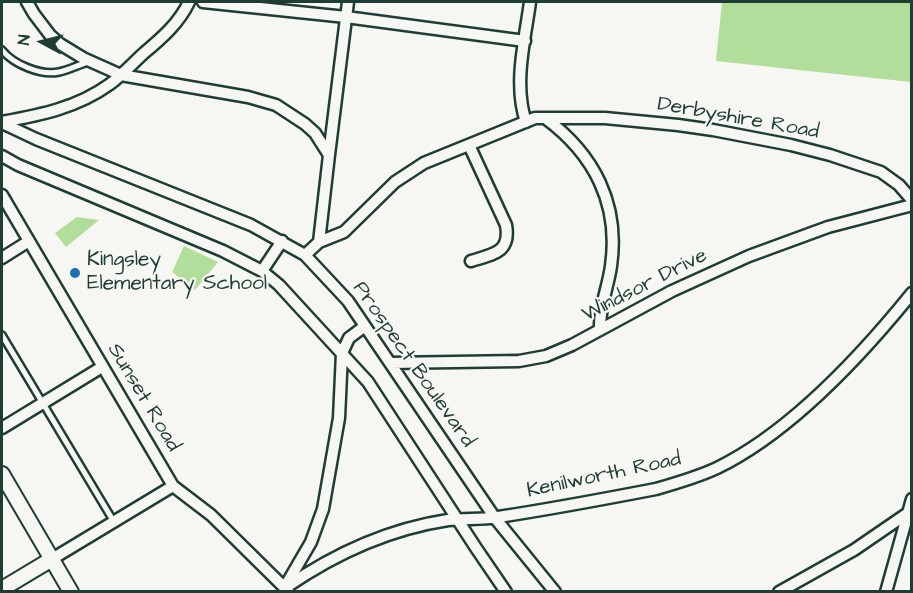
<!DOCTYPE html>
<style>
body{margin:0}
#map{position:relative;width:913px;height:593px;overflow:hidden;background:#f6f6f2;font-family:"Architects Daughter",sans-serif}
canvas{display:block}
.frame{position:absolute;inset:0;border:3px solid #1f3d34;pointer-events:none}
.north{position:absolute;left:12px;top:12px;width:60px;height:60px;-webkit-text-stroke:4px #f6f6f2;paint-order:stroke;rotate:277deg;font-size:16px;font-weight:700;line-height:24px;text-align:center;color:#1f3d34}
.north::after{content:'';display:block;margin:auto;width:21px;height:27px;background:#1f3d34;clip-path:polygon(50% 0,100% 100%,50% 72%,0 100%)}
</style>
<div id="map">
<canvas width="913" height="593"></canvas>
<div class="frame"></div>
<div class="north">N</div>
</div>
<script>
const g = document.querySelector('canvas').getContext('2d');
g.lineJoin = 'round';
function fillPath(path, color) { g.fillStyle = color; g.fill(path, 'evenodd'); }
function stroke(path, color, width, dash) { g.strokeStyle = color; g.lineWidth = width; g.lineCap = dash ? 'butt' : 'round'; g.setLineDash(dash || []); g.stroke(path); }
function drawText(font, color, halo, rows, align = 'center') {
  g.font = font + ' "Architects Daughter",sans-serif'; g.lineWidth = 4.5; g.setLineDash([]); g.textBaseline = 'middle'; g.strokeStyle = halo; g.fillStyle = color; for (const [text, x, y, turn = 0] of rows) {
    g.save(); g.translate(x, y); g.rotate((+turn || 0) * Math.PI / 180); g.textAlign = isNaN(turn) ? turn : align; if (halo) g.strokeText(text, 0, 0); g.fillText(text, 0, 0); g.restore();
  }
}
fillPath(new Path2D(`
 M722,2H911V82L716,61Z
 M77,217L99,220L66,247L55,233Z
 M184,246L218,262L195,290L172,272Z`), '#b2de9c');
const service = new Path2D(`
 M2,50C13,64 41,76 59,72C69,70 78,65 88,62
 M2,335L114,522`);
const minor = new Path2D(`
 M27,2L34,14L50,35L60,44L83,58L121,75L248,97L276,105L305,124L315,133L329,155L319,242
 M203,2L346,17L525,41
 M545,118C594,154 620,204 611,266C608,288 599,307 600,330
 M2,122C40,115 77,108 110,84C122,75 132,64 144,53C162,38 179,23 189,2
 M526,122C513,84 525,40 530,2
 M2,123L36,139L251,225L305,255L348,301L495,518L555,592
 M469,145L506,225C511,253 493,254 471,261
 M329,155L348,2
 M2,156L18,165L223,251L262,271L279,285L368,382L476,548L506,592
 M2,195L173,486L211,515L288,591
 M305,255L319,242L344,232L395,182L424,163L535,118H605L678,125L713,130L791,145L830,155L881,172L899,185L912,200
 M2,258L29,241
 M262,271L282,241
 M390,363L519,361L546,356L572,345L672,291L749,256L828,227L912,205
 M2,428L102,367
 M52,559L173,486
 M286,585L311,542L323,509L339,418L342,353L349,338L365,326
 M285,588C334,554 389,529 448,520C465,518 482,520 498,517C551,509 604,499 656,489C677,483 698,477 717,468C791,432 861,356 912,293
 M779,592L854,550L908,513
 M886,592L912,499`);
const secondary = new Path2D(`
 M2,474L71,592
 M2,589L52,559`);
stroke(service, '#1f3d34', 10);
stroke(minor, '#1f3d34', 15);
stroke(secondary, '#1f3d34', 18);
stroke(service, '#f6f6f2', 5);
stroke(minor, '#f6f6f2', 10);
stroke(secondary, '#f6f6f2', 14);
for (const [x, y, r, color] of [
 [75,273,6,"#1f6fb2"]
]) { const dot = new Path2D(); dot.arc(x, y, r, 0, 2 * Math.PI); g.fillStyle = color; g.fill(dot); stroke(dot, '#f6f6f2', 2); }
drawText('21px', '#1f3d34', '#f6f6f2', [
 ["Derbyshire Road",738,119,10],
 ["Windsor Drive",645,286,-27],
 ["Prospect Boulevard",413,365,55],
 ["Sunset Road",143,398,59],
 ["Kenilworth Road",604,476,-12]
]);
drawText('21px', '#1f3d34', '#f6f6f2', [
 ["Kingsley",87,261],
 ["Elementary School",87,285]
], 'left');
</script>
